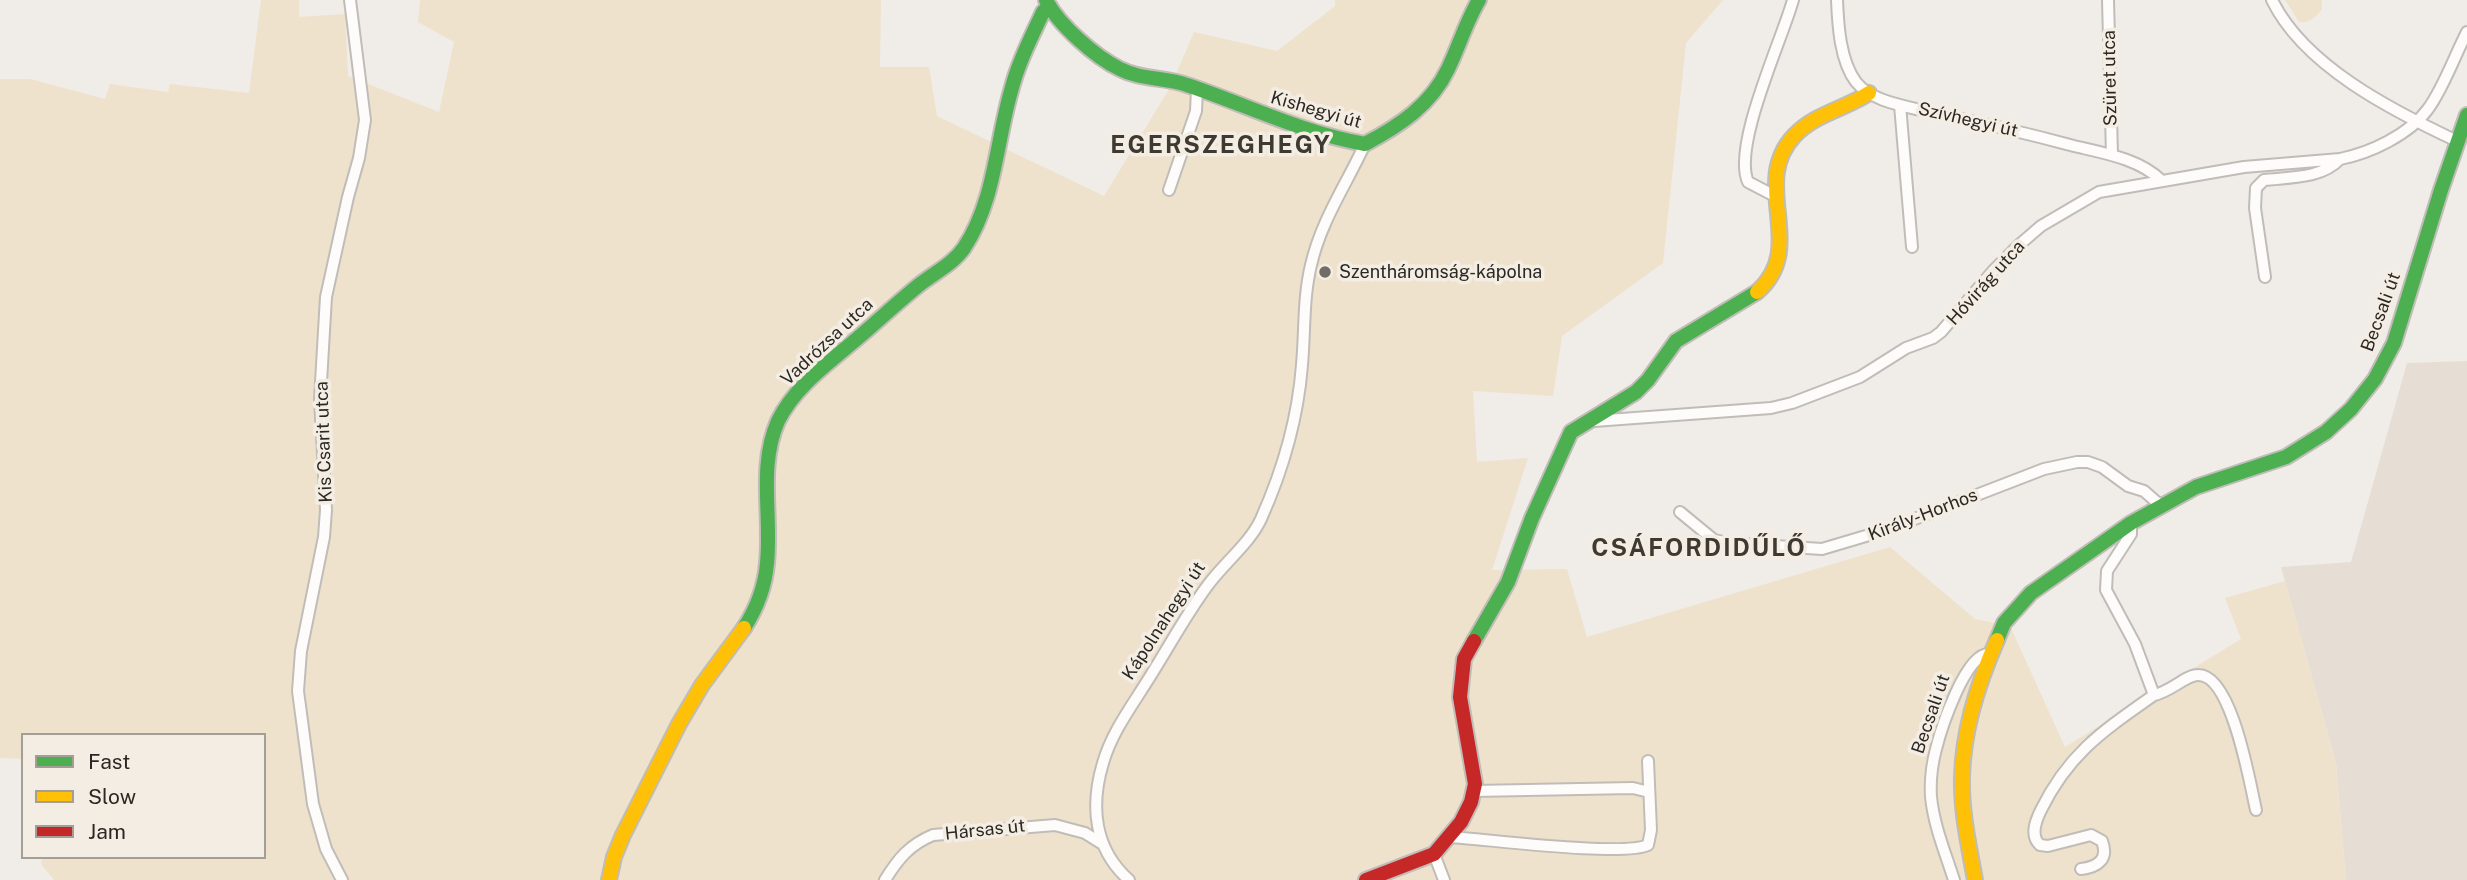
<!DOCTYPE html>
<meta charset="utf-8">
<style>
body{margin:0}
#map{position:relative;width:2467px;height:880px;overflow:hidden;background:#f0ece7;font-family:"Public Sans",sans-serif}
canvas{display:block}
.legend{position:absolute;left:21px;top:733px;width:245px;height:126px;box-sizing:border-box;background:#f4ede3;border:2px solid #a49e97;margin:0;padding:9px 12px;list-style:none;font-size:21px;color:#2b2824}
.legend li{display:flex;align-items:center;gap:14px;height:35px}
.legend b{width:35px;border:2px solid #a49e97}
</style>
<div id="map">
<canvas width="2467" height="880"></canvas>
<ul class="legend">
<li><b style="height:9px;background:#4caf50"></b>Fast</li>
<li><b style="height:9px;background:#ffc107"></b>Slow</li>
<li><b style="height:9px;background:#c62828"></b>Jam</li>
</ul>
</div>
<script>
const g = document.querySelector('canvas').getContext('2d');
g.lineJoin = 'round';
function fillPath(path, color) { g.fillStyle = color; g.fill(path, 'evenodd'); }
function stroke(path, color, width, dash) { g.strokeStyle = color; g.lineWidth = width; g.lineCap = dash ? 'butt' : 'round'; g.setLineDash(dash || []); g.stroke(path); }
function drawText(font, color, halo, rows, align = 'center') {
  g.font = font + ' "Public Sans",sans-serif'; g.lineWidth = 7; g.setLineDash([]); g.textBaseline = 'middle'; g.strokeStyle = halo; g.fillStyle = color; for (const [text, x, y, turn = 0] of rows) {
    g.save(); g.translate(x, y); g.rotate((+turn || 0) * Math.PI / 180); g.textAlign = isNaN(turn) ? turn : align; if (halo) g.strokeText(text, 0, 0); g.fillText(text, 0, 0); g.restore();
  }
}
fillPath(new Path2D(`
 M2467,361V880H2346L2336,763L2281,567L2351,562L2407,363Z`), '#e6ded4');
fillPath(new Path2D(`
 M261,0H299V17L345,14L348,76L439,112L454,42L418,22L420,0H881L880,67H929L937,116L1104,196L1171,86L1194,32L1277,51L1335,6V0H1723L1686,43L1663,263L1562,336L1553,396L1473,391L1477,462L1528,458L1492,570L1567,569L1587,637L1890,547L1975,619L2010,626L2065,747L2241,639L2225,598L2285,581L2336,763L2346,880H54L41,864L42,857H264V735H23V759L0,758V79H30L105,99L110,84L168,92L170,84L249,93Z
 M2285,0H2322V9C2317,16 2309,24 2299,22Z`), '#efe2cc');
const street = new Path2D(`
 M1837,0C1838,25 1840,61 1856,82C1872,102 1906,106 1929,112C1978,122 2026,133 2074,146C2104,153 2140,159 2162,181
 M2108,0L2112,155
 M2272,0C2304,66 2393,111 2457,141
 M1900,105L1912,247
 M1169,190L1196,111L1197,89
 M1775,196L1748,182C1732,146 1782,40 1793,0
 M2265,277L2255,208L2256,188L2264,180C2290,177 2321,179 2340,159
 M1594,421L1771,408L1792,403L1860,377L1906,348L1933,338L1941,332L1993,271L2019,245L2041,226L2099,192L2244,167L2340,159C2370,153 2409,135 2428,109C2444,87 2454,57 2467,32
 M1680,512L1714,540L1729,543L1822,549L1886,530L2044,469L2077,462H2088L2102,467L2128,486L2144,491L2160,505
 M2131,523V534L2107,571L2106,590L2135,644L2154,695C2170,692 2186,675 2198,675C2232,674 2250,784 2256,810
 M1474,791L1633,788L1649,792
 M1450,837C1486,839 1623,857 1648,845L1651,830L1648,761
 M1434,854L1444,880
 M2081,869C2098,867 2109,859 2102,841L2091,835L2048,846L2040,845C2030,836 2035,822 2041,810C2069,753 2103,731 2154,695
 M342,880L326,849L313,804L298,691L301,651L324,537L326,510L320,399L326,297L348,197L359,158L365,120L350,0
 M885,880C898,859 909,845 933,835L1055,825L1085,833L1101,843
 M1129,880C1094,849 1090,806 1103,763C1112,731 1134,703 1151,675C1170,645 1187,613 1208,585C1224,563 1250,543 1261,519C1282,472 1298,417 1302,365C1305,332 1303,298 1311,265C1321,221 1346,185 1365,144
 M1954,880C1945,852 1934,826 1931,797C1930,781 1932,764 1936,749C1941,729 1966,652 1989,654`);
const fast = new Path2D(`
 M1046,0C1058,24 1095,57 1120,69C1141,80 1165,77 1187,85C1247,105 1302,133 1365,144C1399,126 1431,105 1448,69C1459,46 1466,22 1479,0
 M744,628C757,608 765,587 767,563C772,516 758,466 778,421C795,386 830,362 859,337C879,320 898,302 919,285C934,273 953,264 964,248C995,201 996,143 1011,91C1018,63 1031,38 1043,12L1049,6
 M1997,640L2004,623L2031,593L2131,523L2196,487L2286,457L2326,432L2351,409L2375,379L2394,343L2441,190L2467,115
 M1474,641L1508,582L1532,518L1571,432L1636,392L1648,380L1676,341L1757,292`);
const slow = new Path2D(`
 M1757,292C1809,247 1749,184 1794,136C1814,114 1845,109 1869,93
 M609,880L614,857L623,835L679,724L702,685L744,628
 M1975,880C1969,846 1961,812 1962,777C1963,729 1978,683 1997,640`);
const jam = new Path2D(`
 M1366,880L1434,854L1461,822L1471,802L1475,784L1460,697L1464,659L1474,641`);
stroke(street, '#c0bdb8', 14);
stroke(fast, '#c0bdb8', 18);
stroke(slow, '#c0bdb8', 18);
stroke(jam, '#c0bdb8', 18);
stroke(street, '#fdfcfb', 10);
stroke(fast, '#4caf50', 14);
stroke(slow, '#ffc107', 14);
stroke(jam, '#c62828', 14);
for (const [x, y, r, color] of [
 [1325,272,7,"#706d68"]
]) { const dot = new Path2D(); dot.arc(x, y, r, 0, 2 * Math.PI); g.fillStyle = color; g.fill(dot); stroke(dot, '#f4ede3', 2.5); }
drawText('18px', '#2b2824', '#f4ede3', [
 ["Szüret utca",2110,78,-91],
 ["Kishegyi út",1316,110,16],
 ["Szívhegyi út",1968,120,13],
 ["Hóvirág utca",1986,283,-48],
 ["Becsali út",2381,312,-70],
 ["Vadrózsa utca",827,342,-43],
 ["Kis Csarit utca",324,442,-92],
 ["Király-Horhos",1923,515,-21],
 ["Kápolnahegyi út",1164,621,-57],
 ["Becsali út",1931,714,-71],
 ["Hársas út",985,830,-6]
]);
drawText('18px', '#2b2824', '#f4ede3', [
 ["Szentháromság-kápolna",1339,272]
], 'left');
g.letterSpacing = '2px';
drawText('bold 24px', '#3e3931', '#f4ede3', [
 ["EGERSZEGHEGY",1221,146],
 ["CSÁFORDIDŰLŐ",1699,549]
]);
g.letterSpacing = '0px';
</script>
